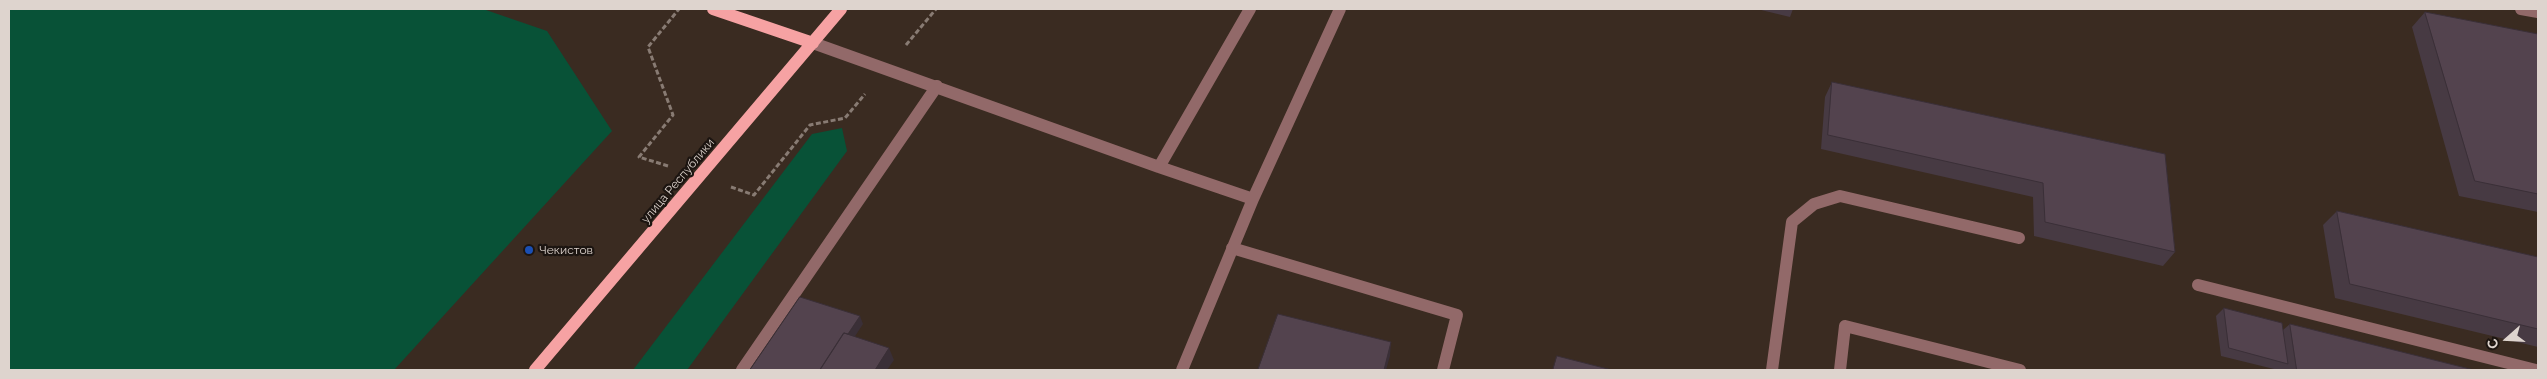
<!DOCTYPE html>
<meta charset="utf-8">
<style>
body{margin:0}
#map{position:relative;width:2547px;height:379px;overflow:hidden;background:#3a2b21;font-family:Raleway,sans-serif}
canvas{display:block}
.frame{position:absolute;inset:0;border:10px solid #ded4ce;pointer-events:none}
.north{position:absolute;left:2482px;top:314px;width:50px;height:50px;-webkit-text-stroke:4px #1c1511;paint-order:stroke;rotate:251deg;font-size:14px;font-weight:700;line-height:20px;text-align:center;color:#ded4ce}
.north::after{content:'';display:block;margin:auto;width:18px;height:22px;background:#ded4ce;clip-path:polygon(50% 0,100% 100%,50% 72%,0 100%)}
</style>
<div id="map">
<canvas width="2547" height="379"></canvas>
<div class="frame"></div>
<div class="north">С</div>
</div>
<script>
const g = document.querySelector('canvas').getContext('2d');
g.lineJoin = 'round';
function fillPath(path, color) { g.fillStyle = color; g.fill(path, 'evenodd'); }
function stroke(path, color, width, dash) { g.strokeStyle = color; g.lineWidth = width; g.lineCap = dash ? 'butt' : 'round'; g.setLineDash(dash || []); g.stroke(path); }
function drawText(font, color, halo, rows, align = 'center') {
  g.font = font + ' Raleway,sans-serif'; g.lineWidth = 4.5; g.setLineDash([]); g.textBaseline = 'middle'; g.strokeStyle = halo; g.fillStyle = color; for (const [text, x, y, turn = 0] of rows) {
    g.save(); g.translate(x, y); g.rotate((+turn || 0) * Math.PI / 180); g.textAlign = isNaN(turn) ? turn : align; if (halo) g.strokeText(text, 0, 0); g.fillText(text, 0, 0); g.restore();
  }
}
fillPath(new Path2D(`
 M9,9H483L547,31L612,131L394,370H9Z
 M842,128L847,151L687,370H633L812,134Z`), '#085237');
stroke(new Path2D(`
 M906,45L936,9
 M668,166L639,157L673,115L648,47L679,9
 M731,187L754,195L810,125L845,118L865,94`), '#887b73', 3, [5, 2.5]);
stroke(new Path2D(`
 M2521,9L2538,12
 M813,43L1159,167L1250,9
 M1159,167L1253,199L1182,370
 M1253,199L1340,9
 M1232,248L1457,315L1443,370
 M2198,285L2536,370
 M742,370L937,86
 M1772,370L1792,222L1814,204L1840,196L2019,238
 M1840,370L1845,326L2020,370`), '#926969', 12);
stroke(new Path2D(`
 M713,9L813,43
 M535,370L841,9`), '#f6a2a3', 12);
fillPath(new Path2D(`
 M1757,9H1793L1790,17Z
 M2425,12L2538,34V212L2459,196L2412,27Z
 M1832,82L2165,154L2175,252L2163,266L2034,236L2033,197L1821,149L1825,97Z
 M2337,211L2538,257V347L2335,298L2323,225Z
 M2224,308L2283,330L2290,324L2474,370H2278L2221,356L2216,316Z`), '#473a43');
fillPath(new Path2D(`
 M860,316L863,324L833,370H825Z
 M1391,342L1390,356L1386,370H1384Z
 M889,348L894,360L887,370H875Z`), '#3a2f37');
const building = new Path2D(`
 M2425,12L2538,34V194L2475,181Z
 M1832,82L2165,154L2175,252L2045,222L2043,183L1828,135Z
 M2337,211L2538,257V329L2350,284Z
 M800,297L860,316L848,334L844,333L820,370H750Z
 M2224,308L2282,323L2288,364L2229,348Z
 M1278,314L1391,342L1384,370H1258Z
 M2290,324L2474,370H2297Z
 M844,333L889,348L875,370H820Z
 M1557,356L1612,370H1553Z`);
fillPath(building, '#53434e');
stroke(building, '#3a2f37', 1);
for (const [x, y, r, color] of [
 [529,250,5,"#1a4fb4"]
]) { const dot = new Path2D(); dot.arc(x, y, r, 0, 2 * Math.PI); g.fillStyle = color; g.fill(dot); stroke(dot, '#1c1511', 2); }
drawText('12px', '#ded4ce', '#1c1511', [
 ["улица Республики",678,181,-50]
]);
drawText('12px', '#ded4ce', '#1c1511', [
 ["Чекистов",539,250]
], 'left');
</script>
